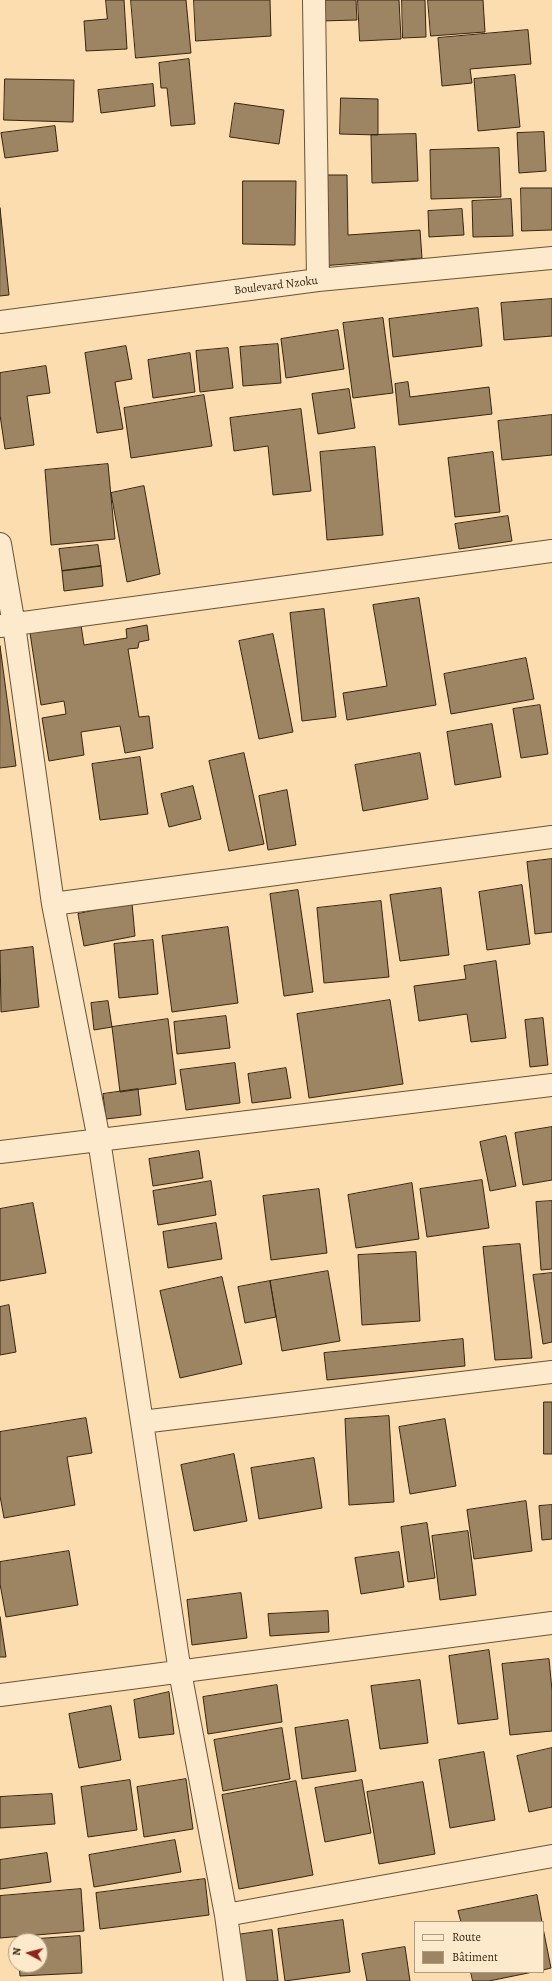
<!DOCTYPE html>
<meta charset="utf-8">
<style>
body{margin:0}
#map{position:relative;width:552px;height:1981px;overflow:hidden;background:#fcddaf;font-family:Alegreya,serif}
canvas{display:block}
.legend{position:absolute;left:414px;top:1921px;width:130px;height:52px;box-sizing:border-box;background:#fde9cb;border:1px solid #ae9b80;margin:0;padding:5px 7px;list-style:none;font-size:12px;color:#372510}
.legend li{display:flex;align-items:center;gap:8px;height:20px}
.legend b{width:20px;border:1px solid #ae9b80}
.north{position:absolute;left:8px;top:1933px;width:40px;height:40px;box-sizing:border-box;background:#fde9cb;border:1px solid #ae9b80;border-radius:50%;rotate:277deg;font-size:11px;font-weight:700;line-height:16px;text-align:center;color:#372510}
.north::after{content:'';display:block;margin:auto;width:14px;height:18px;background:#8f2418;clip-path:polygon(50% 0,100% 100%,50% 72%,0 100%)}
</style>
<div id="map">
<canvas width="552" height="1981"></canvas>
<ul class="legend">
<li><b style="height:5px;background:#fde9cb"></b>Route</li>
<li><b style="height:11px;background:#9d8563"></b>Bâtiment</li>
</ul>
<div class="north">N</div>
</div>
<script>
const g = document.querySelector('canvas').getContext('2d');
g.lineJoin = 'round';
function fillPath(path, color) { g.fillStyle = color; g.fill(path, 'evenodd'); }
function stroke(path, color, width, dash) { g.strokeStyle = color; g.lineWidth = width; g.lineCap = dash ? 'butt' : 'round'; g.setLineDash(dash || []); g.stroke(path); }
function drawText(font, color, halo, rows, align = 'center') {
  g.font = font + ' Alegreya,serif'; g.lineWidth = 3; g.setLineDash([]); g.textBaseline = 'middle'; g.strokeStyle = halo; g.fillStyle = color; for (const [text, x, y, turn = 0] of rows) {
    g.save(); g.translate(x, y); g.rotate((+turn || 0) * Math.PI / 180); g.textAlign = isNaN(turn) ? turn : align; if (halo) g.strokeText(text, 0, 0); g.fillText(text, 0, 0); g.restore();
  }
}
const building = new Path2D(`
 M106,0H124L127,49L86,51L84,21L107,19Z
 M131,0H186L191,53L136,58Z
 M194,0H270L271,36L196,41Z
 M321,0H356L357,20L321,21Z
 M358,0H399L401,39L360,41Z
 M402,0H425L426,37L403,38Z
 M428,0H483L485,32L431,36Z
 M528,30L531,64L470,69L472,83L442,86L438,38Z
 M189,59L195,124L171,126L167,88H161L159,63Z
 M515,75L520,127L478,131L474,79Z
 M5,79L74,80L73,122L4,120Z
 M153,84L155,106L101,113L98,90Z
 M341,98L378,99V135L340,134Z
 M235,103L284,110L279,144L230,137Z
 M55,126L58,151L5,158L1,133Z
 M544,132L546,171L519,173L517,133Z
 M416,134L418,181L372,183L371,135Z
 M499,148L501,197L431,199L430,150Z
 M319,175H347L348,235L420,230L422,258L321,266Z
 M243,181H296L295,245L243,244Z
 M521,188H552V230L522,231Z
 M511,199L513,236L473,237L472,201Z
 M0,208L9,295L0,296Z
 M462,209L464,235L429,237L428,211Z
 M552,299V336L504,340L501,303Z
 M478,308L482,346L393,357L389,319Z
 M383,318L393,393L353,398L343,323Z
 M338,330L344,369L286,378L281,339Z
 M278,344L281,383L243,386L240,347Z
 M126,346L132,379L115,382L123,429L97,433L85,353Z
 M228,348L233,388L200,392L196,351Z
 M190,353L195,392L153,398L148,360Z
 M46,366L50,393L27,396L34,445L5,449L0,415V373Z
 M408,382L410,397L489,387L492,414L399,425L395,384Z
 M349,389L355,428L318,434L312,394Z
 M204,395L212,446L131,458L124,408Z
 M301,409L311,491L273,495L268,446L234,451L230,418Z
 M552,415V455L502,460L498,421Z
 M375,447L383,535L327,540L320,452Z
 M493,452L500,512L455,517L448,458Z
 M108,464L115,539L51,545L45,470Z
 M144,486L160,574L127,582L111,493Z
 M508,516L512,541L459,549L455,524Z
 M98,545L101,566L62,571L59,549Z
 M101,566L103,586L64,591L62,571Z
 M419,598L436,705L347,720L343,693L387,686L373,605Z
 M324,609L336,717L302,721L290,613Z
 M81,625L84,645L127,638L126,629L147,625L149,640L139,642L138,648L128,649L139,717L149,716L153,748L125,753L120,726L81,732L84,755L49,761L42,718L66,714L64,701L41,705L30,633Z
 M273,634L293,732L259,739L239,641Z
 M0,646L16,766L0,768Z
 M526,658L534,699L451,714L444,674Z
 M540,705L548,754L521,758L513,709Z
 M492,724L501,777L455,785L447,732Z
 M244,753L264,844L229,851L209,761Z
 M420,753L428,799L363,811L355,765Z
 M140,757L148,814L100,820L92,764Z
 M193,786L201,819L169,827L161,794Z
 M287,790L296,845L268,850L259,796Z
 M552,859V932L535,934L527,862Z
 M522,885L530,944L487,950L479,892Z
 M441,888L449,955L400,961L390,895Z
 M298,890L313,992L284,996L270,894Z
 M381,901L389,977L324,983L317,908Z
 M132,903L135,936L84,946L78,914Z
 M228,927L238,1003L172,1012L162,936Z
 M153,940L158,994L119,998L114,944Z
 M33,947L39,1007L1,1012L0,951Z
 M496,961L506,1038L471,1042L467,1014L419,1021L414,986L466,979L464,966Z
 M390,1000L403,1084L309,1098L297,1014Z
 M108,1001L112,1027L94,1030L91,1003Z
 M226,1016L230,1048L177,1054L174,1022Z
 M543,1018L548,1065L530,1067L525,1020Z
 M168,1019L176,1084L120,1092L112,1027Z
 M235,1063L240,1103L186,1110L180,1070Z
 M286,1068L291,1098L252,1103L248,1074Z
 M138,1089L141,1115L106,1119L103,1094Z
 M552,1127V1180L523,1185L515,1133Z
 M506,1136L516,1186L490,1191L480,1142Z
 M199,1151L203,1178L153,1186L149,1159Z
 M482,1180L489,1228L427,1237L420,1189Z
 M211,1181L216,1215L158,1225L153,1191Z
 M412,1183L419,1239L356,1248L348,1195Z
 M319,1189L327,1253L271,1260L263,1196Z
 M552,1201V1269L541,1270L536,1202Z
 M33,1203L46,1273L0,1281V1209Z
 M216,1223L222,1259L168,1268L163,1232Z
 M520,1244L532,1358L495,1360L483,1247Z
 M416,1252L420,1321L362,1325L358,1255Z
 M328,1271L340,1341L282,1351L270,1281Z
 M552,1273V1342L543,1344L533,1275Z
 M222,1277L242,1364L180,1378L160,1291Z
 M270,1281L276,1317L245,1323L238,1287Z
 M9,1305L16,1352L0,1355V1307Z
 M463,1339L465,1366L327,1380L324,1353Z
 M544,1402H552V1454H544Z
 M389,1416L394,1502L349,1505L345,1419Z
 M86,1418L92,1453L67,1457L75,1505L4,1518L0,1496V1432Z
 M445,1419L456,1486L410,1494L399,1427Z
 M234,1454L247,1521L194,1531L181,1465Z
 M314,1458L322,1508L259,1519L251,1468Z
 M526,1501L532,1551L474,1559L467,1510Z
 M552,1505V1539L542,1540L539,1506Z
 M427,1523L435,1578L408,1582L401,1527Z
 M468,1531L476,1595L440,1600L432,1536Z
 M69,1551L78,1605L6,1617L0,1584V1562Z
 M399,1552L404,1587L361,1594L355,1558Z
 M241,1593L247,1638L192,1645L187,1600Z
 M328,1611L329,1632L270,1636L268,1614Z
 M0,1617L6,1657H0Z
 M489,1650L498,1719L458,1724L449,1656Z
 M549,1659L552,1690V1731L510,1735L502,1664Z
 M420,1680L428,1743L380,1749L371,1686Z
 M277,1685L282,1722L208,1734L203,1697Z
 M169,1692L174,1734L139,1738L134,1700Z
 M111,1706L121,1760L79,1768L69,1714Z
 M348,1720L356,1771L302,1779L295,1728Z
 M282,1728L290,1779L223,1791L214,1740Z
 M552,1748V1807L529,1812L517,1756Z
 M484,1752L495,1820L450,1828L439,1760Z
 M186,1779L193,1829L144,1837L137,1787Z
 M130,1780L137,1830L88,1837L81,1787Z
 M362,1780L371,1833L325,1842L315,1788Z
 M296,1781L313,1875L239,1889L222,1795Z
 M423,1782L435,1854L379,1864L367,1792Z
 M52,1794L55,1824L0,1828V1797Z
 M175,1840L181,1872L94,1887L89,1855Z
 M47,1853L51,1882L0,1889V1860Z
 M205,1879L209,1915L100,1929L96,1893Z
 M81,1889L84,1931L0,1938V1896Z
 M537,1895L542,1922H461L458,1911Z
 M343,1920L350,1972L285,1981L278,1929Z
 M543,1928L551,1968L543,1970Z
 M272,1930L278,1981H242L236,1935Z
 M80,1936L82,1973L20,1976L19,1965H40V1941L18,1940Z
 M405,1947L410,1981H367L362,1954Z
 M471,1972H533L489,1981H473Z`);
fillPath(building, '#9d8563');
stroke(building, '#372510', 1);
const minor = new Path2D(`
 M314,0L318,280
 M0,322L318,280L552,258
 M0,544L14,625L53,904L99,1140L180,1672L226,1915L235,1981
 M0,626L552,551
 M53,904L552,837
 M0,1152L552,1085
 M142,1422L552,1372
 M0,1695L552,1623
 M226,1915L552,1856`);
stroke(minor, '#685338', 24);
stroke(minor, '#fde9cb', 22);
drawText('12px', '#372510', '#fde9cb', [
 ["Boulevard Nzoku",276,286,-7]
]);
</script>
